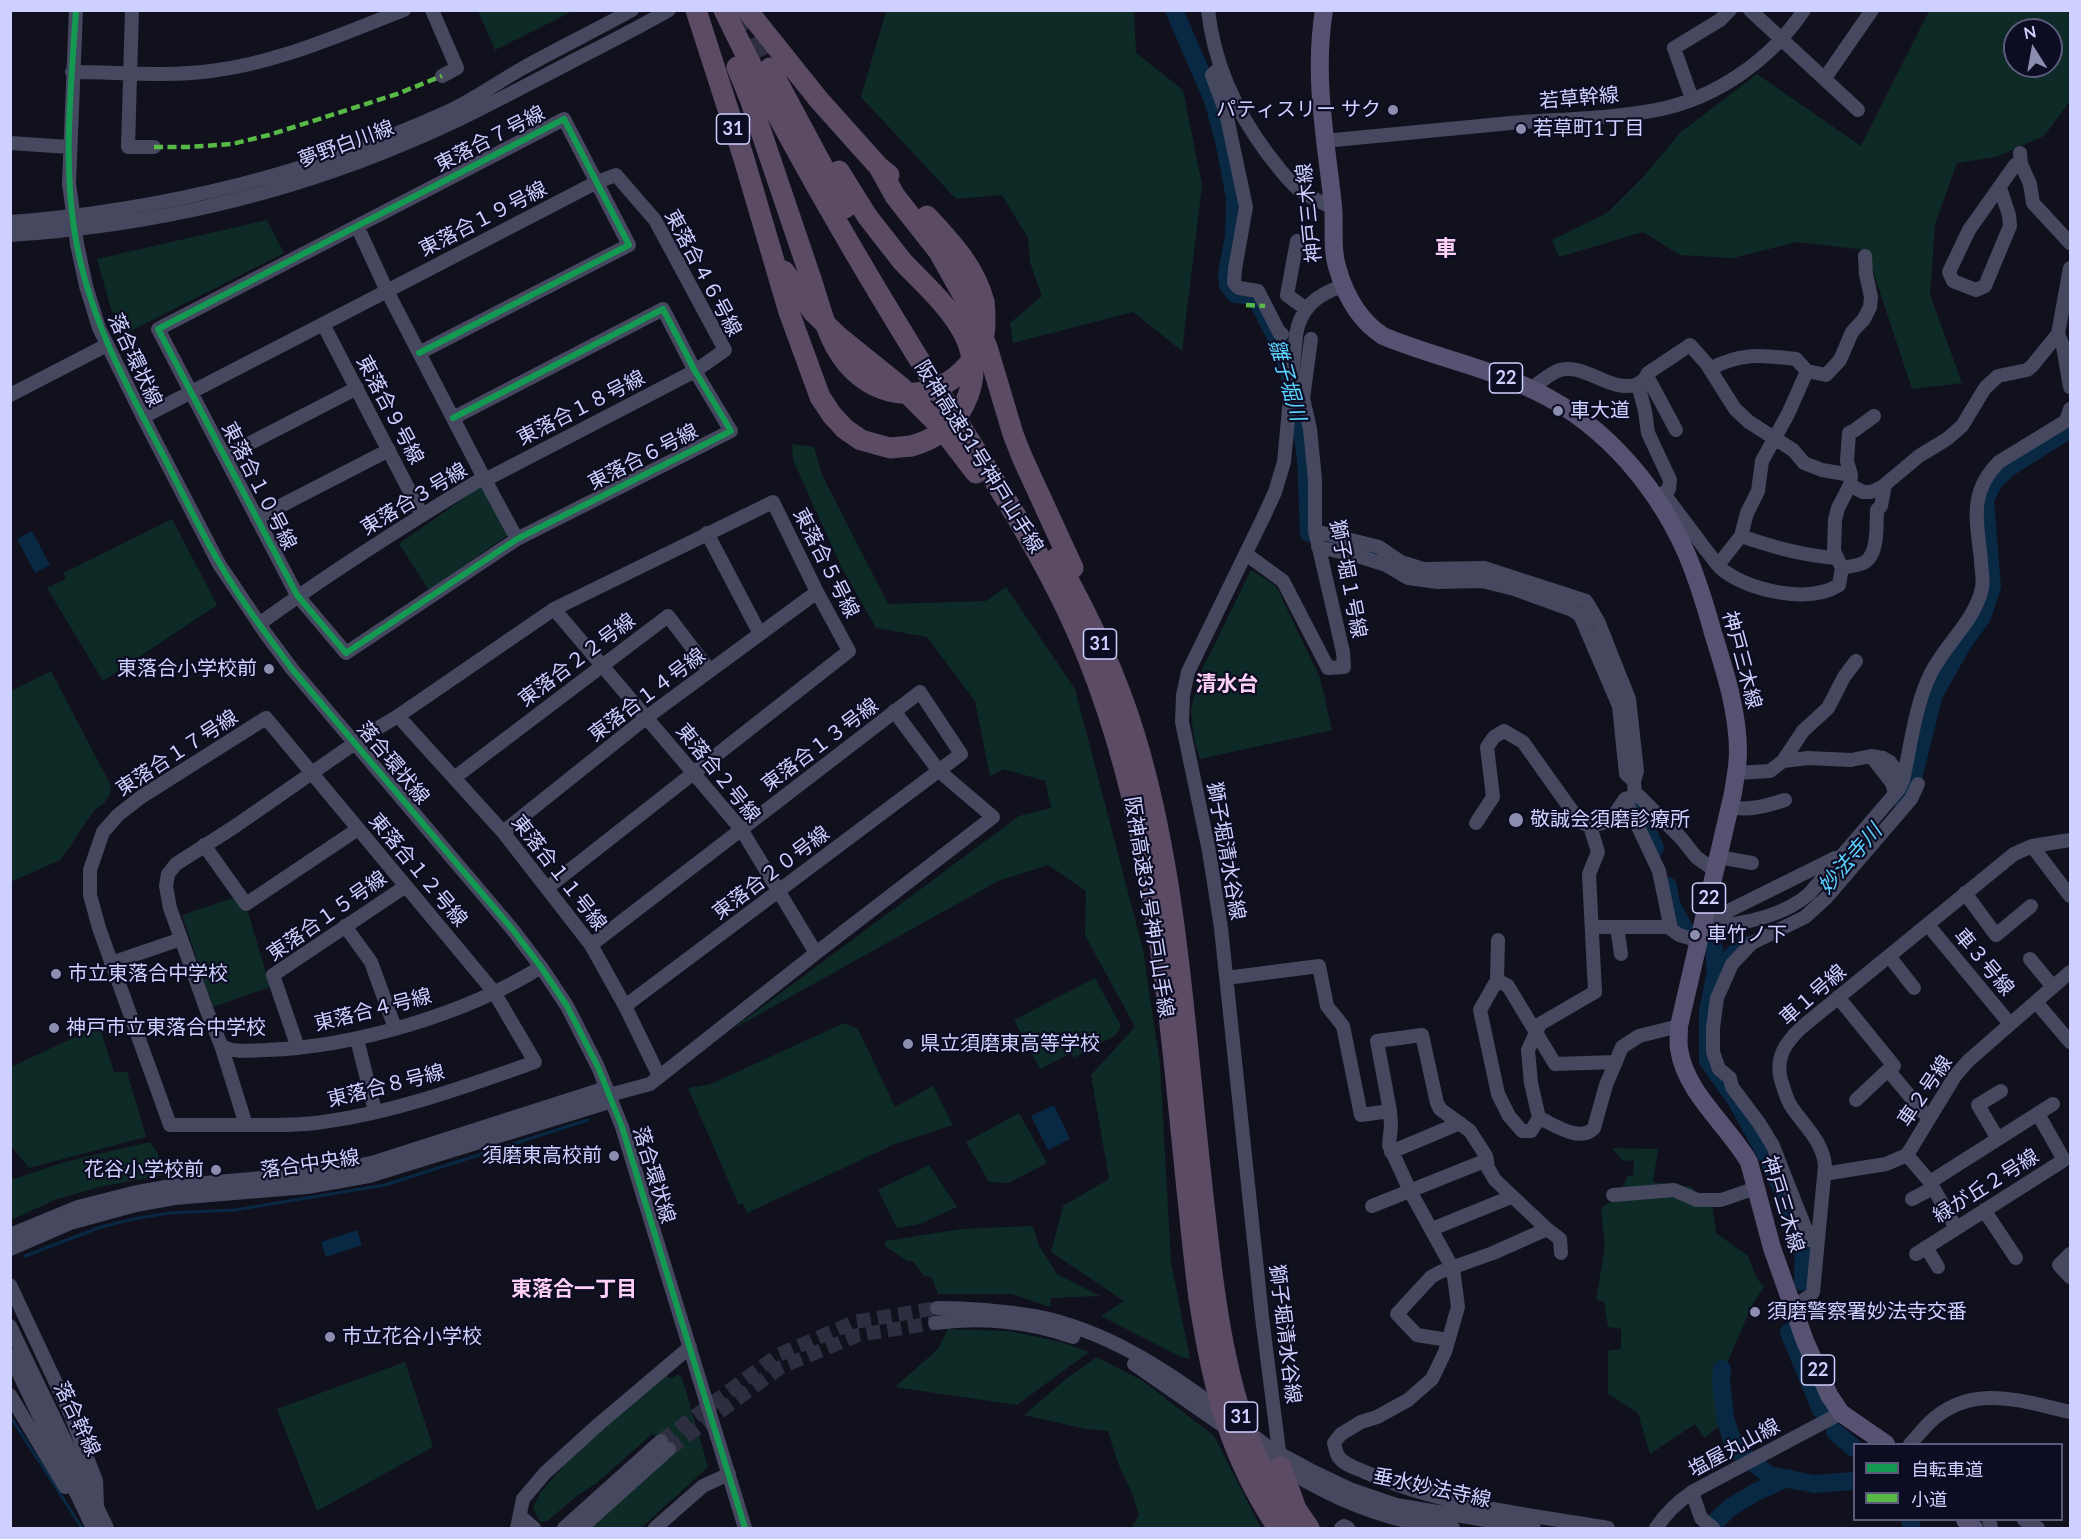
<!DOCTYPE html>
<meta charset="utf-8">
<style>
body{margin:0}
#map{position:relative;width:2081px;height:1539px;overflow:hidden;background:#11111e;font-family:Lato,"Noto Sans JP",sans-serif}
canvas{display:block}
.frame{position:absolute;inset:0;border:12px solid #ced1ff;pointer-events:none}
.legend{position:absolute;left:1853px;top:1443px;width:210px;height:78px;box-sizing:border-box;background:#0c0c23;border:2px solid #5a5b7b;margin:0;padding:8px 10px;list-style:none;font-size:18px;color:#ced1ff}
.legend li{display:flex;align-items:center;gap:12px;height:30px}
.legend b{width:30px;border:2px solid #5a5b7b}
.north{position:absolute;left:2003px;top:18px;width:60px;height:60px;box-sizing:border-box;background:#0c0c23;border:2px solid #5a5b7b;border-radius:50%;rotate:349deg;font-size:16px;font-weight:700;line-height:24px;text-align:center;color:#ced1ff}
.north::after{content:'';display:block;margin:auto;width:21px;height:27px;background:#8c8eb0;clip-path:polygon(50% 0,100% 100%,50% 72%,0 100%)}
</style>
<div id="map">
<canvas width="2081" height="1539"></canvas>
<div class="frame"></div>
<ul class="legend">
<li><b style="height:8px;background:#139951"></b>自転車道</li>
<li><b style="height:8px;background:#58b947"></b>小道</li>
</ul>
<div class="north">N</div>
</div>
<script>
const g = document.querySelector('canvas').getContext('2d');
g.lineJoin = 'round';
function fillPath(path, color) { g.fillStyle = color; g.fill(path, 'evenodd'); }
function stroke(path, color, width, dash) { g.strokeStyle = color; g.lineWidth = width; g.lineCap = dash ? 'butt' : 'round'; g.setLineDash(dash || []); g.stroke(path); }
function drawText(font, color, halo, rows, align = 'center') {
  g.font = font + ' Lato,"Noto Sans JP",sans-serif'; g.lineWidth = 4.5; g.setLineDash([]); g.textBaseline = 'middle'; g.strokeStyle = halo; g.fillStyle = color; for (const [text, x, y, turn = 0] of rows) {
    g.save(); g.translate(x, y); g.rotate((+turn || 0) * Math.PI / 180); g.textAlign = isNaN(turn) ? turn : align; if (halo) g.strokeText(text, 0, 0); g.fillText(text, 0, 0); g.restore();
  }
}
fillPath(new Path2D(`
 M478,11H573L495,50Z
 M886,11H1134L1136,53L1183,90L1202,185L1182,351L1133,312L1013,343L1010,323L1042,296L1030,262L1028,238L1002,195L956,199L861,97Z
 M1929,11H2070V101L2044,136L1996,157L1957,163L1935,224L1930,295L1962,383L1912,389L1866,250L1797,242L1733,258L1680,255L1643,232L1559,257L1552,240L1607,213L1644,176L1681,132L1757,74L1861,146ZM2015,30H2051V66H2015Z
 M267,220L284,253L123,335L111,309L97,259Z
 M792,444L814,447L822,475L888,604L986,601L1006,587L1075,689L1143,950L1160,1065L1171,1262L1190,1359L1181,1357L1101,1316L1124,1301L1051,1252L1063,1206L1109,1179L1091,1075L1135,1027L1085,935L1086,891L1048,865L998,881L731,1030L1019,816L1051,808L1045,781L1004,769L990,776L975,701L927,637L876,628L841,566L793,460Z
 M481,486L508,535L429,590L399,544Z
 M172,519L217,605L103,681L47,588L66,579L63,573Z
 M1251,570L1276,586L1320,678L1332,730L1200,759L1194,739L1191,710L1199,676Z
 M51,671L111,786L110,794L105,802L94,811L81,829L70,847L60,860L11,882V691Z
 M236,897L248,912L270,987L213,1007L182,915Z
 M1095,978L1121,1026L1116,1035L1074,1058L1071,1053L1040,1069L1014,1020Z
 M844,1023L858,1029L895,1107L933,1086L953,1125L895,1144L747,1213L743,1203L739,1205L688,1088L711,1084Z
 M99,1026L114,1072H127L146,1137L29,1168L11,1146V1067Z
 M1019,1113L1047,1163L1008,1183L989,1182L966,1142Z
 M150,1142L157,1152L164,1175L99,1187L57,1199L11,1220V1174L14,1179L64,1162Z
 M1612,1148L1658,1149L1653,1182L1691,1187L1700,1196H1711L1716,1233L1748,1256L1756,1277L1764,1287L1752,1305L1722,1375L1731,1417L1704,1438L1695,1424L1650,1454L1638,1413L1608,1394V1351L1621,1349V1329L1608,1327L1604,1302L1596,1300L1605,1246L1601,1208L1616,1199L1628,1176L1633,1175L1634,1160L1623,1161Z
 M929,1165L957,1207L920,1224L897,1228L878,1190Z
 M1033,1226L1039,1246L1057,1274L1100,1296L1051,1298L1050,1307L1012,1294H938L932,1277L924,1276L913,1261H907L885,1246V1241L962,1229Z
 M948,1329L1009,1331L1061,1342L1089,1352L1017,1405L895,1387L938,1349Z
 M1097,1357L1143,1381L1214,1436L1261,1528H1131L1139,1515L1132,1493L1118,1463L1108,1431L1086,1429L1024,1415L1066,1379Z
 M405,1362L433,1447L317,1511L277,1409Z
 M665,1374L671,1379L678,1374L682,1378L708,1467L641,1528H588L673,1453L653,1433L598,1482L578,1495L547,1521L540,1522L533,1508L540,1493L567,1462Z`), '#0e2a26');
fillPath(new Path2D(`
 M32,531L50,565L35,573L17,539Z
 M1054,1105L1070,1139L1048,1150L1031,1116Z
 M357,1230L362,1245L326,1257L321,1242Z`), '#082843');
stroke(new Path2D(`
 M25,1256L101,1227L133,1219L169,1213L235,1210L385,1185L588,1120
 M10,1416L82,1528`), '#082843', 3);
stroke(new Path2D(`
 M1174,10L1213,100L1224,140L1235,198L1234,236L1227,273L1228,285L1235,294L1255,296L1283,351L1296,399L1306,457L1309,533
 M1338,545L1391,559L1400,564
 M1634,800L1655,848
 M1902,801L1910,790L1934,694L1963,643L1982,617L1992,587L1985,500L1993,483L2007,469L2070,429
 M1668,886L1671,904L1686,932
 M1744,944L1716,972L1708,1011V1061L1736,1100L1768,1158L1804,1241L1803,1282
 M1714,949L1716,972
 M1789,1332L1821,1410
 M1722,1369L1721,1380L1725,1417L1731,1437L1739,1452L1769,1475L1814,1484L1854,1481
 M1835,1432L1854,1448
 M1910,1520L1912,1528
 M1708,1528L1731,1507L1756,1492L1787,1478`), '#082843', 18);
stroke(new Path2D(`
 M661,1441L778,1355L854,1322L937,1308
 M669,1449L781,1367L858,1335L935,1323`), '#2d2e40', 14, [14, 7]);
stroke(new Path2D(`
 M739,10L770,68`), '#2d2e40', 21, [21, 10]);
stroke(new Path2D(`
 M132,10L128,147H154
 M432,10L457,68L442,76
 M1208,10C1214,64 1235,110 1267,153C1276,164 1286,179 1297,188C1307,196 1321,202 1333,208
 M1750,10L1858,110
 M1220,67L1212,75L1226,113L1246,207L1235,269L1234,283L1239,288L1258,291L1280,334H1282
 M72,72C118,72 165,77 211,71C278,63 341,34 404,10
 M1825,78L1872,10
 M1692,99L1674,48L1720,20L1730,10
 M1324,141C1386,135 1448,129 1511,123C1559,119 1608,119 1656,110C1715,99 1771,60 1804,10
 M10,143L69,147
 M2020,153L2021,164L2030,184L2033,203L2070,243
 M69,183L76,10
 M2000,188L2009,215L2010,226L1985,286L1976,290L1953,281L1949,272L1969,230L2015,165L2021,164
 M10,222C164,210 308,175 449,111C475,99 498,82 523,68C559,48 596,30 632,10
 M357,226L387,291L597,182L616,175L655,220L725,350L695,371L485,480L517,539
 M10,235C146,226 281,196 406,143C462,120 515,91 569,63C602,46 636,29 669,10
 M1297,241L1287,295L1306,309
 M77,244L86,286L99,328L143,417L219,564L266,634L292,669L513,930L541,967L567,1006L598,1067L622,1127L745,1528
 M323,324L422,515
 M2058,334L2063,346L2070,387
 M1296,335C1300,308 1318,293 1344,286
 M419,353L629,245L564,119L158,329L297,595L346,653L517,539L731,431L695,371L663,309L453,418
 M1710,369C1741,352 1762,355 1796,359L1807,371L1788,414L1762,461L1758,491L1747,513L1741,536L1718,565
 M1807,371L1826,375L1840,360L1852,332L1864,319L1870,307L1871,297L1866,274L1865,256
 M1647,376L1676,430
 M1638,384L1645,379L1648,373L1690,345L1706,363L1735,409L1749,422L1793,450L1804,463L1822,470L1851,475L1850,485L1838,508L1835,520L1834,551L1842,568
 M1531,388C1540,383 1550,373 1560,370C1587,363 1610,394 1638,384L1645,411L1648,433L1670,480L1669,489L1658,497
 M10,395L107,345
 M143,417L387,291L485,480L478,481C403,526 330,573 259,624
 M225,456L357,388
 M1851,475L1847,461L1849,433L1855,430L1874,416
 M1850,485L1863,492H1871L1882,487L1919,456L1947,439L1962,426L1985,388L1998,376L2027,370L2032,366L2058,334L2070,268
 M1664,494C1678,513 1692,531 1706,550C1712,557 1717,566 1724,571C1752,591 1809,604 1839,585L1842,568C1849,566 1859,566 1865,562C1879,553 1876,524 1877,510L1881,506L1885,485
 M1264,516L1188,672L1183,695L1182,722L1209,851L1221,928L1262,1317L1281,1467
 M257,518L389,450
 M1315,531L1379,547L1401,562L1423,569L1484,568L1586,601L1598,621L1629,699L1637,771L1634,781
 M707,533L760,634
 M1741,536C1772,547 1805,556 1837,558
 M1318,547L1355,555L1386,565L1408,578L1438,582L1482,581L1514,589L1572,610L1580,615L1619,706L1626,774L1634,781L1635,796
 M1246,554L1283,581L1328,668L1344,667L1343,652L1315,531V479L1310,429L1303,398L1311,339
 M398,716L503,832L591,945L625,1006L659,1076
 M368,734L398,716L554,609L741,829L816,953L650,1084L609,1095
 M355,743L234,827L176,864L168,874L166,886L170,908L207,1011L221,1045C233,1054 252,1050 266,1050C354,1047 466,1014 541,967
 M1871,756L1892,783L1895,793
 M1783,761L1808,758L1851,760L1871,756L1883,758L1890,762L1903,780
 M1736,773L1770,771L1783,761L1803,731L1828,708L1844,677L1856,661
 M454,778L668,616L710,671
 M1625,799L1659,871L1671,929L1679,935L1700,941
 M1729,807C1749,811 1766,806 1785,800
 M1476,823L1493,797L1487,747L1494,737L1504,731L1523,742L1580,822L1590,826L1603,823L1617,811L1625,799L1638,795L1681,838L1696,857L1710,867L1715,868
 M503,832L647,717L817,592
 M204,845L246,904L358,829
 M2032,846L2070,896
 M1718,857L1752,863
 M547,888L849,651L817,592L773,502L554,609
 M1965,893L1996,935L2031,906
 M1704,921L1712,919L1835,858
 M1928,925L2010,1024
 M345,926L371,962L395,1028
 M1592,927H1670
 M1617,927L1621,954
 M1703,927C1739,925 1781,918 1809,894L1899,789L1903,780C1911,745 1915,705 1931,673C1946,643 1975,621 1982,588C1984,579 1981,569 1981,560C1977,521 1968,493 1999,462L2066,421L2070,409
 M1498,940L1497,980L1480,1010L1498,1094L1509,1116L1522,1131H1531L1539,1118L1531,1083L1528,1050L1540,1024L1595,992L1589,874L1598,852L1590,826
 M591,945L920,692L961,754L625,1006
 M816,953L993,817L939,771L894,711
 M1889,956L1914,988
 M2030,959L2053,987
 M111,963L181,939
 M1226,978L1319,966L1327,1006L1343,1026L1361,1115L1390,1111
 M1497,980L1508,986L1555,1064L1616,1062
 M1838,997L1894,1066L1888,1070L1929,1119
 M2036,1002L2070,1042
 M357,1039L375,1111
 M221,1045L246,1125C271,1125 298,1126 323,1122C396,1112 467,1086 535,1062L494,992L266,718L141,797L118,815L103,832L90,870V895L99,928L170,1125H246
 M298,1048L273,975L406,886
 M1856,1100L1888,1070
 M1539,1118C1555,1125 1580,1143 1594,1128L1606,1085L1622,1047L1639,1036L1679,1026
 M1998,1139L1978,1105L2001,1091
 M1391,1152L1460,1123
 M1907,1155L1930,1182L1956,1228
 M1824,1174L1886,1164L1907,1155L1955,1076L1968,1061L2070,972
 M1930,1182L2053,1104
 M1613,1195L1674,1190L1697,1200H1721L1756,1188
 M1912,1199L1933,1188
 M1372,1206L1487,1160
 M1984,1210L2016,1258
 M1432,1229L1511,1197
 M1547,1229L1560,1239L1561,1253
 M10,1235L78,1207L133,1193L171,1186L319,1173L372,1163L606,1088
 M1817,1242L1810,1240L1773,1146L1759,1123L1732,1087L1730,1078L1719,1069L1713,1052V1028L1717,998L1732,964L1752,943L1805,917L1827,897L1911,799L1918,784
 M1926,1247L1938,1267
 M10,1249L70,1223L136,1205L174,1198L307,1187L369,1176L612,1101
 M1916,1254L2064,1160L2038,1114
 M2070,1254L2059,1265L2070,1277
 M10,1285L71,1415L96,1481L97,1505
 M1794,1306L1810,1296L1813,1292L1825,1166C1823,1141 1804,1126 1791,1106C1786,1098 1784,1089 1781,1080C1775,1057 1786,1042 1802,1027L2014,854L2032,846L2070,840
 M937,1308C969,1308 1003,1311 1034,1316C1104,1329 1167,1370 1222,1412
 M935,1323C980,1317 1029,1321 1073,1337
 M10,1326L107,1528
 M1448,1340L1417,1335L1397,1314L1431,1277L1440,1272L1493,1253L1547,1229L1495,1180L1488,1168L1486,1156L1470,1131L1440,1109L1437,1103L1422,1035L1377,1041L1390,1111L1391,1126L1389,1145L1410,1191L1453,1269L1458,1307L1445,1352L1432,1379L1408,1400L1377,1417L1361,1422L1341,1434L1334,1443C1335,1447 1336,1452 1338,1456C1344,1465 1356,1468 1365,1472C1442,1506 1526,1514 1608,1528
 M10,1355L93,1528
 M1134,1364L1229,1430
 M10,1395L65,1487
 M1247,1431L1271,1449L1310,1470L1352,1490L1396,1505L1534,1528
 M1910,1444C1916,1438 1922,1430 1929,1423C1971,1382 2021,1401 2070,1412
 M1255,1448C1298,1479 1342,1504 1394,1518C1413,1523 1433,1525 1453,1528
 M1692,1492L1701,1518L1713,1528
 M520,1516L534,1528
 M1989,1520L1991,1528
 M2024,1520L2038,1528
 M517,1528L523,1499L545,1473L599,1424L690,1347
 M564,1528L661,1441
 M581,1528L669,1449
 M655,1528L703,1486L729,1474
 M1341,1528L1344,1526L1348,1528
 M1656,1528C1666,1513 1676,1503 1692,1492L1841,1413`), '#45485f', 14);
stroke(new Path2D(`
 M1324,10C1313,77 1326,140 1333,206C1335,227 1331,249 1338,270C1346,297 1360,321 1383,336C1438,359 1497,369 1549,398C1618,436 1672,506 1697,581C1703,598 1708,615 1713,633C1725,671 1738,712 1738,752C1738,766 1735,779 1733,793L1679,1026C1679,1033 1678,1042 1679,1049C1686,1094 1727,1124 1749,1162L1772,1248L1805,1341L1829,1395L1841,1413L1886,1444
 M1965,1520L1974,1528`), '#585272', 18);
stroke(new Path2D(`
 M696,10L744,159L789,312L820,397L832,415L845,429L861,440L890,448L911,446
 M724,10C785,137 856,258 930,377C986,469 1048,557 1088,658C1169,860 1172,1084 1199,1298
 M747,10L819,100L879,167L889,175
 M737,67L750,99L810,276
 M770,68L845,208
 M879,167L895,196L939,252L972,311L987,347L1013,434L1022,457L1073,568
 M839,171L867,216L902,261
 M927,216C951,242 975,267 984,302
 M784,271L813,312L839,337L901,387L939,425L976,473
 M1056,558C1088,614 1116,674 1135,736C1164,832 1176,931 1186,1030C1195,1118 1203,1207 1215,1295
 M1281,1467L1296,1509L1309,1528`), '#5c4b65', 21);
stroke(new Path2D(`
 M69,183L77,244
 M1264,516L1275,492L1284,462L1296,335`), '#45485f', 14);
stroke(new Path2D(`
 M902,261C940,301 995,344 964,405C953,427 934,440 911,446
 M810,276C821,308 828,347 854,371C887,403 936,400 967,366C975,357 982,346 984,334C986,323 985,312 984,302
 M1215,1295C1227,1378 1247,1460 1297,1528
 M1199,1298C1212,1384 1229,1455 1278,1528`), '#5c4b65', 21);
stroke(new Path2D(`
 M154,147H188L232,144L269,135L397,94L442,76
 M1246,305L1265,306`), '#58b947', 4.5, [9, 4.5]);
stroke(new Path2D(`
 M76,10C71,89 62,169 77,246C92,323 127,387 163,455C182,492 199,529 220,564C241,601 267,635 292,669L513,930L541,967L567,1006L598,1067L622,1127L745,1528
 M419,353L629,245L564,119L158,329L297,595L346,653L517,539L731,431L695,371L663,309L453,418`), '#139951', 6);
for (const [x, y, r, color] of [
 [1393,110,6,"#8c8eb0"],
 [1521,129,6,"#8c8eb0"],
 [1558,411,6,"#8c8eb0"],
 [269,669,6,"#8c8eb0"],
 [1516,820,8,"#8c8eb0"],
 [1695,935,6,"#8c8eb0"],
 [56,974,6,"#8c8eb0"],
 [54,1028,6,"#8c8eb0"],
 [908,1044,6,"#8c8eb0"],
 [614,1156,6,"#8c8eb0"],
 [216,1170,6,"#8c8eb0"],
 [1755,1312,6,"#8c8eb0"],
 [330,1337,6,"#8c8eb0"]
]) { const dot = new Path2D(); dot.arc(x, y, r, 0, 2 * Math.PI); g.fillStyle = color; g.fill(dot); stroke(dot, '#0c0c23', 2); }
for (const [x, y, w] of [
 [733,129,33],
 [1506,378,33],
 [1100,644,33],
 [1709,898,33],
 [1818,1370,33],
 [1241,1417,33]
]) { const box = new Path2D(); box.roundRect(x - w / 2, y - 15, w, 30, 4.5); g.fillStyle = '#0c0c23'; g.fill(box); stroke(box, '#ced1ff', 1.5); }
drawText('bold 18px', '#ced1ff', null, [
 ["31",733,129],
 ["22",1506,378],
 ["31",1100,644],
 ["22",1709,898],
 ["22",1818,1370],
 ["31",1241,1417]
]);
drawText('20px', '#ced1ff', '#0c0c23', [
 ["若草幹線",1579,98,-5],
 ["東落合７号線",490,139,-27],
 ["夢野白川線",346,144,-20],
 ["神戸三木線",1309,213,-96],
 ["東落合１９号線",483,219,-27],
 ["東落合４６号線",703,273,62],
 ["落合環状線",135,360,65],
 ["東落合１８号線",581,408,-27],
 ["東落合９号線",390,410,62],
 ["東落合６号線",643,457,-27],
 ["阪神高速31号神戸山手線",979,457,58],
 ["東落合１０号線",259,486,63],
 ["東落合３号線",414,499,-31],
 ["東落合５号線",826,563,63],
 ["獅子堀１号線",1348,579,79],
 ["東落合２２号線",577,660,-37],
 ["神戸三木線",1742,660,75],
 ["東落合１４号線",647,695,-37],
 ["東落合１３号線",820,745,-37],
 ["東落合１７号線",177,753,-33],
 ["落合環状線",393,763,50],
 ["東落合２号線",718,773,51],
 ["獅子堀清水谷線",1226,851,80],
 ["東落合１２号線",418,870,50],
 ["東落合１１号線",559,873,52],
 ["東落合２０号線",771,873,-37],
 ["阪神高速31号神戸山手線",1149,907,81],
 ["東落合１５号線",327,916,-35],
 ["車３号線",1984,962,50],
 ["車１号線",1813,995,-41],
 ["東落合４号線",373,1010,-14],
 ["東落合８号線",386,1086,-14],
 ["車２号線",1925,1091,-56],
 ["落合中央線",310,1164,-8],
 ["落合環状線",654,1175,73],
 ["緑が丘２号線",1986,1186,-32],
 ["神戸三木線",1783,1204,73],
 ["獅子堀清水谷線",1285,1334,83],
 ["落合幹線",77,1419,64],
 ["塩屋丸山線",1734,1448,-28],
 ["垂水妙法寺線",1432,1488,12]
]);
drawText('20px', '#ced1ff', '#0c0c23', [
 ["パティスリー サク",1381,110,"right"],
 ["若草町1丁目",1533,129],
 ["車大道",1570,411],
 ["東落合小学校前",257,669,"right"],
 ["敬誠会須磨診療所",1530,820],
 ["車竹ノ下",1707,935],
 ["市立東落合中学校",68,974],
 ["神戸市立東落合中学校",66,1028],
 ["県立須磨東高等学校",920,1044],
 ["須磨東高校前",602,1156,"right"],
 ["花谷小学校前",204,1170,"right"],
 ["須磨警察署妙法寺交番",1767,1312],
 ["市立花谷小学校",342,1337]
], 'left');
drawText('italic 21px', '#5cd2ff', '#0c0c23', [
 ["雛子堀川",1287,380,74],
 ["妙法寺川",1850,859,-49]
]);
drawText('bold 21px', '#ffd0f7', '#0c0c23', [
 ["清水台",1227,684],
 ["東落合一丁目",574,1289]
]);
drawText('bold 22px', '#ffd0f7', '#0c0c23', [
 ["車",1446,249]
]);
</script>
